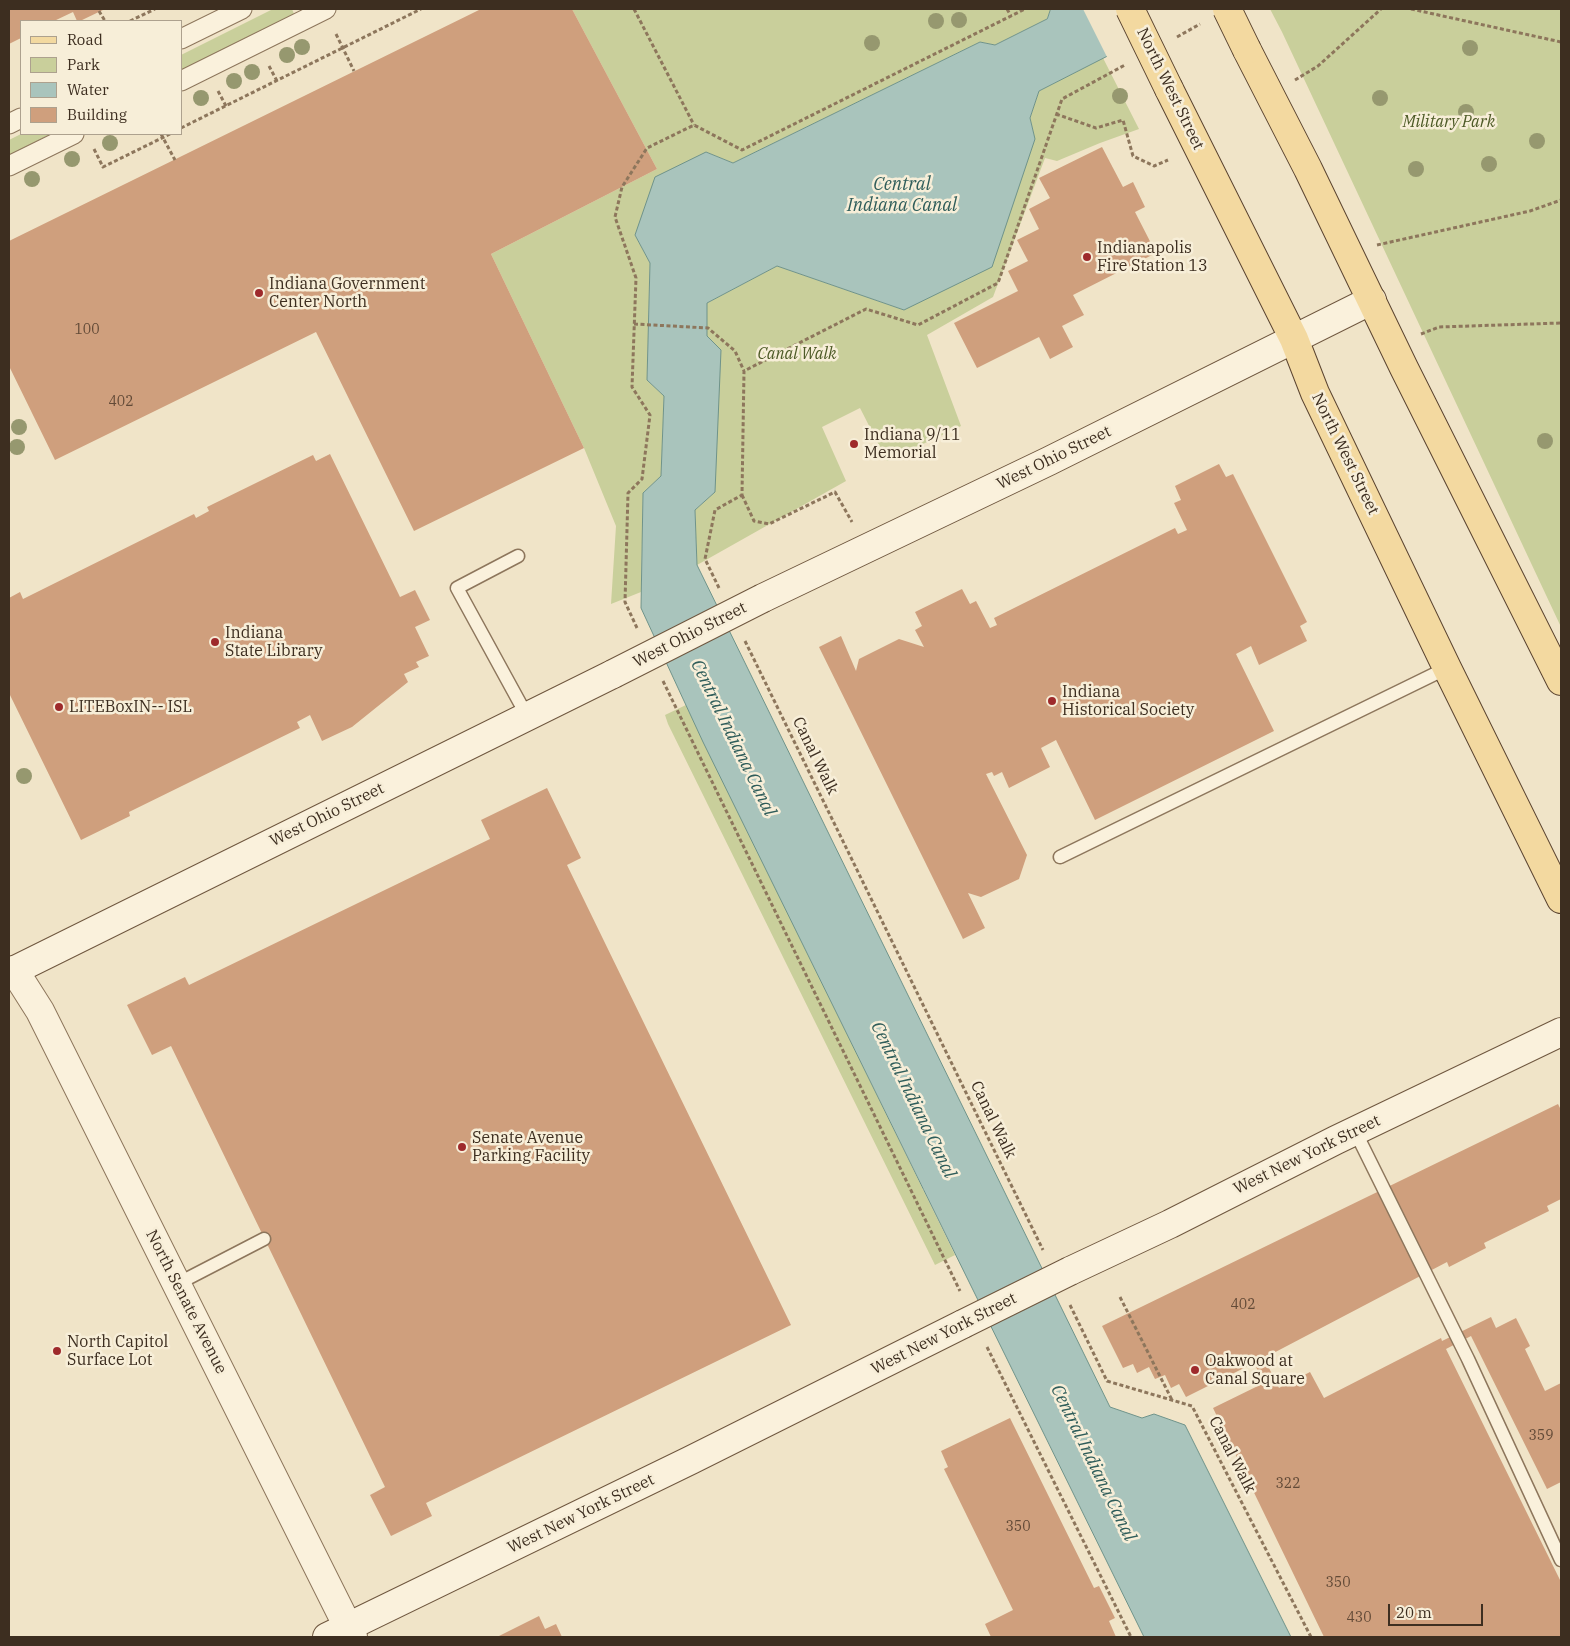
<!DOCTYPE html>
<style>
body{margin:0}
#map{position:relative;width:1570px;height:1646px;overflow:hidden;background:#f0e4c8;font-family:"IBM Plex Serif",serif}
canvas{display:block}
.frame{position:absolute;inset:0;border:10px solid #3d2e20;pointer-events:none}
.legend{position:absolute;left:20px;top:20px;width:162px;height:115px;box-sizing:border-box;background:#f7eed8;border:1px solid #ada18e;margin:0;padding:6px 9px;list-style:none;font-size:15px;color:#3d2e20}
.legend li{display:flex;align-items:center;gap:10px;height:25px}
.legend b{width:25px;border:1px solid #ada18e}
.scale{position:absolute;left:1388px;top:1604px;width:95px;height:22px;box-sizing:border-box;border:2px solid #3d2e20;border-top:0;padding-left:6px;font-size:15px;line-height:18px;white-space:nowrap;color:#3d2e20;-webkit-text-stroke:4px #f7eed8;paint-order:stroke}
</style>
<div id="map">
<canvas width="1570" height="1646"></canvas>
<div class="frame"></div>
<ul class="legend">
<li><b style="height:6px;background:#f3d9a0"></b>Road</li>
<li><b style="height:14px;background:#c9cf9b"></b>Park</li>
<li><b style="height:14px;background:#a9c4bc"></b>Water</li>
<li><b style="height:14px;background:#cf9f7d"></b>Building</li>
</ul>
<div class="scale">20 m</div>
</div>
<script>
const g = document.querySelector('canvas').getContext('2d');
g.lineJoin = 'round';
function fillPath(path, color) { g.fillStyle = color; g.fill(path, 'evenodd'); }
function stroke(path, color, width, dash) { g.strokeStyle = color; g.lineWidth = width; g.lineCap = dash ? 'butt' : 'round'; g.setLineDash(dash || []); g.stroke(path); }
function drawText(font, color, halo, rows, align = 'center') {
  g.font = font + ' "IBM Plex Serif",serif'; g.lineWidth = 5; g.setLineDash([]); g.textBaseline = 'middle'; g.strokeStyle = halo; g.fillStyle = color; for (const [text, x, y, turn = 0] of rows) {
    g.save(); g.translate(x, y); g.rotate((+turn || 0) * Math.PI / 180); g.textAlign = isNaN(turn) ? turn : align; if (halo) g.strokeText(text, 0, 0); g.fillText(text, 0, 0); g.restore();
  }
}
fillPath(new Path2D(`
 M273,9H292L294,14L181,71V55Z
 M572,9H1051L1047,19L995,45L980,42L733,163L706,152L635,235L650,263L647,380L664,396L661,476L643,493L641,592L611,604L616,526L584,448L491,254L657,169Z
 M1270,9H1561V627L1282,32Z
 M1103,58L1139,129L1100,143L1057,161L1045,158L993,297L927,335L961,426L887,461L860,408L822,427L846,481L697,565L695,510L715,492L707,337V303L777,266L904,310L1034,136L1030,118L1039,91Z
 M21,134H51L9,155V140Z
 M686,705L955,1255L935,1265L668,724L665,715Z`), '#c9cf9b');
const water = new Path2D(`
 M1051,9H1187L1184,17L1039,91L1030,118L1035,139L992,267L904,310L777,266L707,303V336L721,350L715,492L695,510L697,565L1110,1407L1142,1418L1154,1414L1185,1425L1291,1637H1144L703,742L641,608L643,493L661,476L664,396L647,380L650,263L635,235L655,177L706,152L733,163L980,42L995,45L1047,19Z`);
fillPath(water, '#a9c4bc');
stroke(water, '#6f938a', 1);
fillPath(new Path2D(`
 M1083,9H1189L1186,20L1108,59Z`), '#f0e4c8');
fillPath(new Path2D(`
 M12,9H105L80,21H77L73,12L54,21H21V38L9,44V10Z
 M481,9H572L657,169L491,254L584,448L414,531L316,332L55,460L9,366V241Z
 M1102,147L1123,187L1133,182L1145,207L1135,212L1156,253L1073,295L1084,315L1062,326L1073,347L1050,359L1039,337L977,368L954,323L1018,291L1008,271L1028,261L1017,240L1039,229L1029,209L1050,198L1039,178Z
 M330,454L400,597L415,590L430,620L415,627L429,656L416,662L419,667L404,674L408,682L352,727L322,741L310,715L297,722L300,728L129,812L130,816L81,840L9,693V598L20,592L23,599L194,514L196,518L209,511L207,507L313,455L316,461Z
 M1219,464L1226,477L1233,474L1307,622L1300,626L1307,641L1259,665L1251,646L1236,654L1274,731L1095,820L1056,740L1041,748L1050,767L1009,788L1002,772L994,776L992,772L986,774L1027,855L1019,879L981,897L968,893L985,928L963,939L819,647L841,636L856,671L859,659L899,639L924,647L915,630L922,626L915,612L962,589L970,604L976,601L990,628L997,625L994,618L1175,528L1178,534L1187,530L1174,503L1181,500L1175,486Z
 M547,788L581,858L567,865L791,1325L426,1503L432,1516L391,1536L370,1495L385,1487L171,1046L152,1055L127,1005L185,977L189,985L490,839L481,820Z
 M1558,1104L1561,1110V1199L1547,1206L1549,1211L1484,1243L1486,1248L1449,1267L1447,1262L1264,1358L1279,1388L1310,1372L1324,1398L1441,1338L1442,1341L1491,1317L1496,1328L1516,1318L1530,1346L1525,1349L1545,1391L1561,1383V1482L1547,1489L1471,1336L1446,1349L1561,1582V1637H1324L1213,1408L1264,1383L1254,1363L1186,1397L1179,1384L1171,1388L1165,1375L1155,1379L1149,1367L1137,1373L1133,1364L1123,1368L1102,1326Z
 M1010,1418L1094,1588L1099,1586L1115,1618L1109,1621L1116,1637H991L985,1624L1013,1610L944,1469L948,1467L941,1451Z
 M539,1616L545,1629L556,1624L562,1637H497Z`), '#cf9f7d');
const service = new Path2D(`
 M518,556L457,588L527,716
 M1060,857L1447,668
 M1355,1131L1468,1359L1561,1560
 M177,1284L264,1239`);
const pedestrian = new Path2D(`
 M181,39L242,9
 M181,81L326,9
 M9,124L21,118
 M9,166L74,134`);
const tertiary = new Path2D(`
 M14,970L40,1011L353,1637`);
const secondary = new Path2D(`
 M763,598L1049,461L1372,300
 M9,973L613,674
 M1070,1271L1170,1224L1336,1140L1561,1032
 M327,1637L691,1460L963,1324`);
const primary = new Path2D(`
 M1247,50L1308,169L1404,368L1561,681
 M1169,89L1294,339L1315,393L1447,668L1561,899`);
stroke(service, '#8d765c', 15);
stroke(pedestrian, '#8d765c', 21);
stroke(tertiary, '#8d765c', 30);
stroke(secondary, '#6f573f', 30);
stroke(primary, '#5b4430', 30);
stroke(new Path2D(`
 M634,9L694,125
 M1007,9L1011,16
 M1411,9L1561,42
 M99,11L105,21
 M130,21L155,9
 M336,34L354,71
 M1177,37L1200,24
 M269,66L277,81
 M1295,80L1318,66L1381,9
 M218,91L226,106
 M1056,114L1096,128L1123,120L1133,156L1154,166L1168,160
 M181,128L421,9
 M161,134L175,160
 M94,149L103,167L170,134
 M1377,245L1530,211L1561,200
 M634,324L708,328L735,351L744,371
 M1421,334L1439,327L1561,323
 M742,495L754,521L769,524L835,492L852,522
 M719,588L705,559L715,510L742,495L744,371L866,309L918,325L998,283L1062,99L1125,65
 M637,628L625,602L628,493L642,479L650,415L632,387L636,278L615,217L622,187L647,148L694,125L742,150L1025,9
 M745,641L1043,1250
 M663,681L960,1291
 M1120,1297L1172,1400
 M1070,1305L1107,1381L1192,1406L1311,1637
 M987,1347L1131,1637`), '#8d765c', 3, [4, 2.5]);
stroke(service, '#faf1dc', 12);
stroke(pedestrian, '#faf1dc', 19);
stroke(tertiary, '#faf1dc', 28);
stroke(secondary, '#faf1dc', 28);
stroke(primary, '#f3d9a0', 28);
const secondaryBridge = new Path2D(`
 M613,674L763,598
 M963,1324L1070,1271`);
const primaryBridge = new Path2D(`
 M1130,9L1169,89
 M1227,9L1247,50`);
stroke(secondaryBridge, '#6f573f', 30, []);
stroke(primaryBridge, '#5b4430', 30, []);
stroke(secondaryBridge, '#faf1dc', 28);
stroke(primaryBridge, '#f3d9a0', 28);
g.fillStyle = '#96986f';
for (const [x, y] of [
 [959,20],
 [936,21],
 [872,43],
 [302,47],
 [1470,48],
 [287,55],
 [252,72],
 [234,81],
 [1120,96],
 [201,98],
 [1380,98],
 [1466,112],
 [1537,141],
 [110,143],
 [72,159],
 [1489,164],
 [1416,169],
 [32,179],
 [19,427],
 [1545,441],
 [17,447],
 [24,776]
]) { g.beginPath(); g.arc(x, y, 8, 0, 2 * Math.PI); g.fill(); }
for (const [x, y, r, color] of [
 [1087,257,5,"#9e2a2b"],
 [259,293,5,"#9e2a2b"],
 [854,444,5,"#9e2a2b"],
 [215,642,5,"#9e2a2b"],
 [1052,701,5,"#9e2a2b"],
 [59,707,5,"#9e2a2b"],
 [462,1147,5,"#9e2a2b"],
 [57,1351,5,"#9e2a2b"],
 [1195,1370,5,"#9e2a2b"]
]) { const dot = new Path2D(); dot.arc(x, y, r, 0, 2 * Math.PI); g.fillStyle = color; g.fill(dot); stroke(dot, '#f7eed8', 2); }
drawText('14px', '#624a37', null, [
 ["100",87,330],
 ["402",121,402],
 ["402",1243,1305],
 ["359",1541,1436],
 ["322",1288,1484],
 ["350",1018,1527],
 ["350",1338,1583],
 ["430",1359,1618]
]);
drawText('16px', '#3d2e20', '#f7eed8', [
 ["North West Street",1170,89,64],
 ["North West Street",1345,454,64],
 ["West Ohio Street",1054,458,-26],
 ["West Ohio Street",690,635,-27],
 ["Canal Walk",815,756,64],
 ["West Ohio Street",327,815,-26],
 ["Canal Walk",993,1120,64],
 ["West New York Street",1307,1155,-26],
 ["North Senate Avenue",186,1302,63],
 ["West New York Street",944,1334,-27],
 ["Canal Walk",1232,1455,63],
 ["West New York Street",581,1514,-26]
]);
drawText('italic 16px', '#4d5a26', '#f7eed8', [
 ["Military Park",1449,122],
 ["Canal Walk",797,354]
]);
drawText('16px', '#3d2e20', '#f7eed8', [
 ["Indianapolis",1097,248],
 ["Fire Station 13",1097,266],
 ["Indiana Government",269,284],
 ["Center North",269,302],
 ["Indiana 9/11",864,435],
 ["Memorial",864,453],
 ["Indiana",225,633],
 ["State Library",225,651],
 ["Indiana",1062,692],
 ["Historical Society",1062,710],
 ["LITEBoxIN-- ISL",69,707],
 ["Senate Avenue",472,1138],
 ["Parking Facility",472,1156],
 ["North Capitol",67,1342],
 ["Surface Lot",67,1360],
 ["Oakwood at",1205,1361],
 ["Canal Square",1205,1379]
], 'left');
drawText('italic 18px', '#2f5d5a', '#f7eed8', [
 ["Central",902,185],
 ["Indiana Canal",902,206],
 ["Central Indiana Canal",733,738,64],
 ["Central Indiana Canal",913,1100,64],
 ["Central Indiana Canal",1093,1463,64]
]);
</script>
